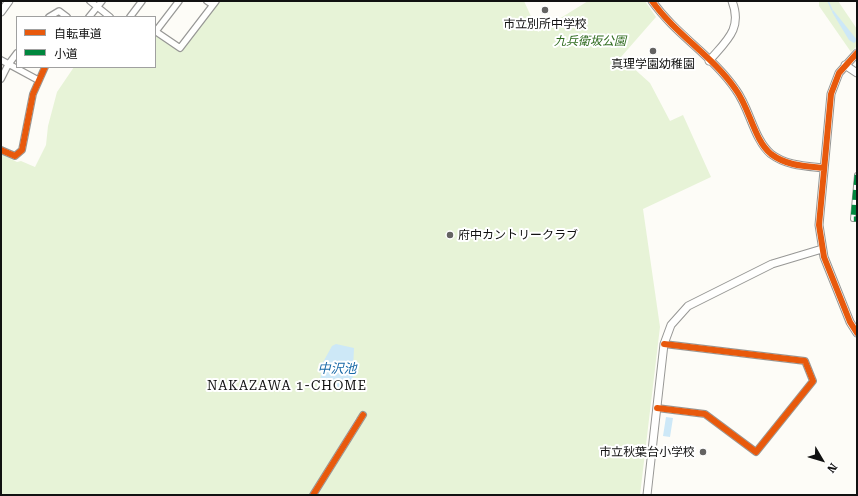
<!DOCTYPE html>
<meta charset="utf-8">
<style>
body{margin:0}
#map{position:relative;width:858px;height:496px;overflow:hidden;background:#fdfcf7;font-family:"Roboto Serif","Noto Sans JP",serif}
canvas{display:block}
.frame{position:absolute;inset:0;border:2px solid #111;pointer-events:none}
.legend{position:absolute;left:16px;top:16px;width:140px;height:52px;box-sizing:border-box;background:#fff;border:1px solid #a0a0a0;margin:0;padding:5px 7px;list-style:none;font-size:12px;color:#111}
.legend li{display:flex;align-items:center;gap:8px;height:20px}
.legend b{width:20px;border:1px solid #a0a0a0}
.north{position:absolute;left:802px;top:440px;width:40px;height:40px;-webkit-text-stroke:3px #fff;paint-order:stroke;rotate:128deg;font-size:11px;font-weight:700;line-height:16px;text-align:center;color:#111}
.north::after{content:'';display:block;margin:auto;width:14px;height:18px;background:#111;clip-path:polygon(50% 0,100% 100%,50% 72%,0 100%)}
</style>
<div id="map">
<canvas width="858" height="496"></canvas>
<div class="frame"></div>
<ul class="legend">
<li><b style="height:5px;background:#e8590c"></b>自転車道</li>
<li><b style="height:5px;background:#00873e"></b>小道</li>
</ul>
<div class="north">N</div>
</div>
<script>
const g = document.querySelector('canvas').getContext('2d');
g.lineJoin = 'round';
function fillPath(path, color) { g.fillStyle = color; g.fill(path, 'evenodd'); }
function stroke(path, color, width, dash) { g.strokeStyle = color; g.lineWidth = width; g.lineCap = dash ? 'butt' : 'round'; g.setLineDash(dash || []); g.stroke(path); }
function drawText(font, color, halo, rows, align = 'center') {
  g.font = font + ' "Roboto Serif","Noto Sans JP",serif'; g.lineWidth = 4; g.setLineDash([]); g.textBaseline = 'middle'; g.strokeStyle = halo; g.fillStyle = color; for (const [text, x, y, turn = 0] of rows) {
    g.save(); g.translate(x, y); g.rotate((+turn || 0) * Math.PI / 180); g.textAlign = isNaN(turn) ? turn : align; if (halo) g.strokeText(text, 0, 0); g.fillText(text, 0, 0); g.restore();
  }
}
fillPath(new Path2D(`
 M220,1H524L538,32L588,1H645L656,17L621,57L650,83L670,121L683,115L711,177L643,209L660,327L640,495H318L362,422L356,418L310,495H1V154L17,162L21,161L35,167L46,145L48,126L57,92L74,67H155V35L181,52Z
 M819,1H838L857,29V46L851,52L819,6Z`), '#e7f3d7');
fillPath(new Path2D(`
 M833,10L857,40L854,43L849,40L832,12Z
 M336,344L354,348L352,391L320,383L322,364L332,346Z
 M666,417L673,418L670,437L663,436Z`), '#cde8f7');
stroke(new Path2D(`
 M828,1L832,10`), '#cde8f7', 1.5);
const pedestrian = new Path2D(`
 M857,175L853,219H857`);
const minor = new Path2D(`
 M90,1L110,17
 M207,1L213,5
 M49,17L59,11L67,17
 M89,17L102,1
 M130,17L142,1
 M155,31L180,48L216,1
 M156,31L179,1
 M1,60L38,80
 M1,79L8,65L17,53
 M1,150L15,156L22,150L33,94L45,67
 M657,408L705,414L756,452L813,381L805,361L664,344
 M313,495L363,415`);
const tertiary = new Path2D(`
 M652,1C676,35 713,56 736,90C750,109 754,140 771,154C787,166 805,166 824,168
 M1,12L9,1
 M857,53L839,73L831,94L819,225L824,257L850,322L857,333
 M709,61C726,41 743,29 732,1
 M845,65L857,73
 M647,495L664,344L671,325L688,306L772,264L822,249`);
stroke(pedestrian, '#979795', 6);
stroke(minor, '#979795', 8);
stroke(tertiary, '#979795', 9);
stroke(pedestrian, '#fffffe', 4);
stroke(minor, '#fffffe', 5.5);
stroke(tertiary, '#fffffe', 7);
stroke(new Path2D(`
 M857,175L853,219H857`), '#00873e', 5, [10, 5]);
stroke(new Path2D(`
 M652,1C676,35 713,56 736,90C750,109 754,140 771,154C787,166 805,166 824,168
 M857,53L839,73L831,94L819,225L824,257L850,322L857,333
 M1,150L15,156L22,150L33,94L45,67
 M657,408L705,414L756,452L813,381L805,361L664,344
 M313,495L363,415`), '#e8590c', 6);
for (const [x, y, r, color] of [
 [545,10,4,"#646362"],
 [653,51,4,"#646362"],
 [450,235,4,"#646362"],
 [703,452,4,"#646362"]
]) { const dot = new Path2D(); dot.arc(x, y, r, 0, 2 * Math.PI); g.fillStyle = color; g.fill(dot); stroke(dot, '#fff', 1.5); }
drawText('12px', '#111', '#fff', [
 ["市立別所中学校",545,24],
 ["真理学園幼稚園",653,64],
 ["府中カントリークラブ",458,235,"left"],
 ["市立秋葉台小学校",695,452,"right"]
]);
drawText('italic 12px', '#2f6b1f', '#fff', [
 ["九兵衛坂公園",590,41]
]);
drawText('italic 13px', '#1768a6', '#fff', [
 ["中沢池",337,369]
]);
g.letterSpacing = '1px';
drawText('13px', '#111', '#fff', [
 ["NAKAZAWA 1-CHOME",287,386]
]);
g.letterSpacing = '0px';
</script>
